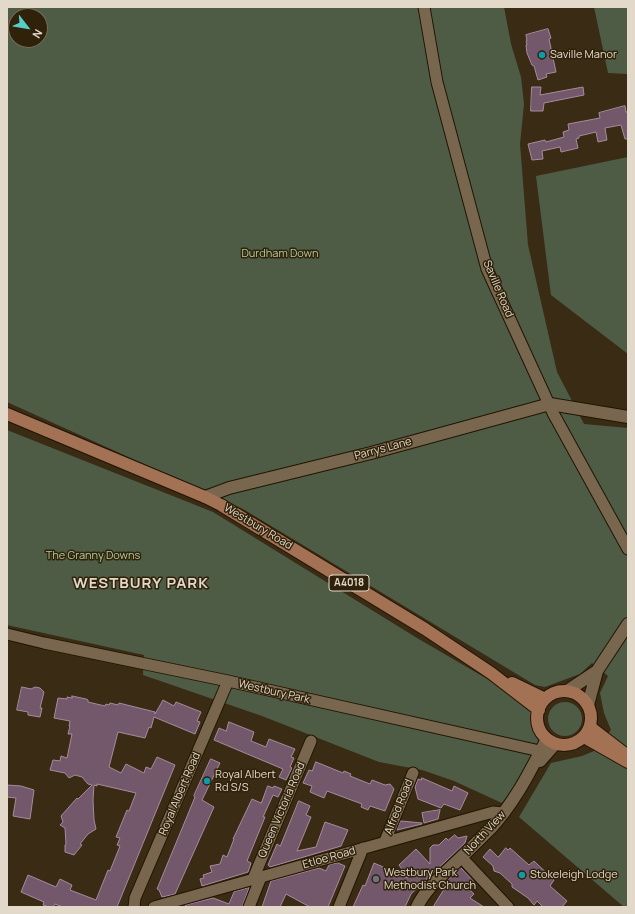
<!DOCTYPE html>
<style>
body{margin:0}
#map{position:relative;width:635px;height:914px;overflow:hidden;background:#3a2c14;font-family:Manrope,sans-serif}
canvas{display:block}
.frame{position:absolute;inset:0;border:8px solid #e2d9cb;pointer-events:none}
.north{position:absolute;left:8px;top:8px;width:40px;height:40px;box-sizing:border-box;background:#30220a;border:1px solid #776b57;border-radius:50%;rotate:121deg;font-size:11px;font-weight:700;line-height:16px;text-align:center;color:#e2d9cb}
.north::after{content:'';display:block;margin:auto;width:14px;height:18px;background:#54cdc7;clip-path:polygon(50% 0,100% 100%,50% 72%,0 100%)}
</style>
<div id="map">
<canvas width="635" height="914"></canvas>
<div class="frame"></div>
<div class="north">N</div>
</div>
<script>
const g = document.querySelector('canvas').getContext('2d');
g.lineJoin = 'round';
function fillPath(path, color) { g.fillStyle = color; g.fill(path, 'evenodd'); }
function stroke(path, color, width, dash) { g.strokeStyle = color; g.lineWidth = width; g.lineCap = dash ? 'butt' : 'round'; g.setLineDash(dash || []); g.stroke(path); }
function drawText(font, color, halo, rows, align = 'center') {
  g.font = font + ' Manrope,sans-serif'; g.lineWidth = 3; g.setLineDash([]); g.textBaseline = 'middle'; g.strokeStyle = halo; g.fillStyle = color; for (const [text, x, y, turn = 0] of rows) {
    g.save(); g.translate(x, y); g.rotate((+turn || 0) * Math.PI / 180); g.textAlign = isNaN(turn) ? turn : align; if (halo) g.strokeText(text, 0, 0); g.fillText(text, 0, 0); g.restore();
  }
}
fillPath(new Path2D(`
 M7,7H504L511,44L521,77L524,104L520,144L528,245L557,372L584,424L628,428V907H624L519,817L551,763L582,756L594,751L611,730L604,713L600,693L608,676L592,663L580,674L561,681L545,687L535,685L243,509L7,402ZM16,16H40V40H16Z
 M594,7H628V74L608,73Z
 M628,157V354L551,295L536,176Z
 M7,430L213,512L417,638L532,705L543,748L502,803L454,781L422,770L379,762L262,716L143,675L144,655L7,625Z
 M548 719a17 17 0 1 1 34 0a17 17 0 1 1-34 0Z`), '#4e5c46');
const building = new Path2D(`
 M548,29L551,38L549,39L556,72L546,74L547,77L538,80L534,66L532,65L527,53L526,45H527L526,41H527L526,35Z
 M532,87H541L540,95L583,87L584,95L544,103L543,111H531Z
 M625,106L626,112H628V139H625L621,125L605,128L607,140L598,142L596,132L579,136V138L576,139L578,148L561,152L560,147L542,151L543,159L532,160L528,144L545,140L546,142L564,137L563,132L569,130L568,124L600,118L599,113Z
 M22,687L31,689L35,687L40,688L44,692L40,708H42L40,717L28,715V712L17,710Z
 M72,696L86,699L88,700V702L105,706L106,704L109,705L110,703L118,705L119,703L155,712V714L163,700L174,706L176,702L201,712L197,721L200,722L195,734L154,717L151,728L149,727L145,738L118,732L109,767L121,773L126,764L144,773L146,767L151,769L157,757L175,765L117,907H63L55,904L53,907H49L43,905L44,902L21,892L28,875L56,887L60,879L72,885L70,890L96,900L108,870L110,871L120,846L117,845L120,838L116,837L127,810L129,811L136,793L97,784V786L94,785L93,800L94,820L96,829L88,834L80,844L82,845L74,855L65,852V845L66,844L65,828L60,825L63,822L61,816L77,798L78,799L92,785L88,784L82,777L75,775L69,778L65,773L50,770L53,760L60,761L61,756L67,758L72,734H68L70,726H69L70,721L54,718L58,698L67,699V697L72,698Z
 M229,722L254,732L251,741L266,747L269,739L295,749L291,757L294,758L290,767L292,768L286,780L279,777L283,769L214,740L219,728L226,731Z
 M211,759L220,763L202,800L214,807L175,894L162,897L159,890L157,889L195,797L194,796Z
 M316,762L343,773L344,771L351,774L350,776L370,784L372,780L385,785L390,784L394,789L385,811L370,806L368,810L361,807L362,804L327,791L324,798L310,792L312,786L303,783L309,770L312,771Z
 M422,778L452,791L454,786L468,793L460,810L444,804L441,808L418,799L415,787L418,779L421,780Z
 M7,785L21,786L34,790L30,819L13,816L16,798L7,797Z
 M268,786L273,788L274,786L282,789L278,797L273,795L263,817H265L247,861L251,863L248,872L202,886L200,879L204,878L203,875L212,872L210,866L220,864L223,855L227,857L234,839H233L252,799L261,803Z
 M299,801L310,806L306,815L311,817L297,851L316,847L325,822L348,830L341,846L270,867L268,865L277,844L280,846Z
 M440,810L438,819L424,823L422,813Z
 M401,821L422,823V824L397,830Z
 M455,835L458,838L467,836L465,843L411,894L405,907H353L363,885L365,886L374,863L408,878L399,865L416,849L430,864V848L433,845H439L446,838L448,840Z
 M506,848L508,850L510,848L529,865L534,861L554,880L550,886L567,901L562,907H543L537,901L534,905L528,898L512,887V884L500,873L494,871L493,866L483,857L490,849L498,857Z
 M338,863L345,866L328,907H310L286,894L280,907H262L271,881L319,868L326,871L329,865Z
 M461,868L475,883L469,889L474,894L470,898L484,907H433L446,886L443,885Z
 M249,888L242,907H186L185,905L213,898L229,904L234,892Z`);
fillPath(building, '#73576a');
stroke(building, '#a78b9d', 1);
const street = new Path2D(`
 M424,7L437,82L487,269L553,413L628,549
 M7,634L44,643L228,681L540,751
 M385,841L413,773
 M461,857L508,907
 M253,879L311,741
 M134,907L135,898L228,681
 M154,907L493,812L504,813
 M249,907L261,877
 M339,907L363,848`);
const secondary = new Path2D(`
 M205,497L229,488L371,453L550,404L628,417
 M567,691L597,671
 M588,705L597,671L628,624
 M540,761L555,744
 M417,907C425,890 439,878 453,865C466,853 479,840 492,827C517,799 530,771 547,739`);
const primary = new Path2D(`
 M7,414L205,497L221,505L425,629L491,673L539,710
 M512,683L545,699
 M537 718a27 27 0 1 1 54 0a27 27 0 1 1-54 0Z
 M590,727L624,753
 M584,737L628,762`);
stroke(street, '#211400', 13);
stroke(secondary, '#211400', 14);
stroke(primary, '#211400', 14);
stroke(street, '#78674e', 11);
stroke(secondary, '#78674e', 12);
stroke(primary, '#a37154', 12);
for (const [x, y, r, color] of [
 [542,55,4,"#0f9aa8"],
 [207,781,4,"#0f9aa8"],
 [522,875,4,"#0f9aa8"],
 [376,879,4,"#6b7280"]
]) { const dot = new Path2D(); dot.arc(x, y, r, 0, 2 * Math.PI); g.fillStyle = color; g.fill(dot); stroke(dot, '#30220a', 1.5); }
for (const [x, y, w] of [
 [349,583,40]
]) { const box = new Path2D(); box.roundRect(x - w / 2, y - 8, w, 16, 3); g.fillStyle = '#30220a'; g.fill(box); stroke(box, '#e2d9cb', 1); }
drawText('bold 10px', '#e2d9cb', null, [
 ["A4018",349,583]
]);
drawText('11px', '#e2d9cb', '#30220a', [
 ["Saville Manor",550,55],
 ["Royal Albert",215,775],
 ["Rd S/S",215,788],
 ["Westbury Park",384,873],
 ["Methodist Church",384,886],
 ["Stokeleigh Lodge",530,875]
], 'left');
drawText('11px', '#aece9c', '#30220a', [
 ["Durdham Down",280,254],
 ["The Granny Downs",93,556]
]);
drawText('11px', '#e2d9cb', '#30220a', [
 ["Saville Road",498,289,67],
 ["Parrys Lane",383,449,-15],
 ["Westbury Road",258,527,31],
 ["Westbury Park",274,692,13],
 ["Royal Albert Road",180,794,-67],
 ["Alfred Road",399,807,-68],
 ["Queen Victoria Road",282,810,-67],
 ["North View",485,833,-47],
 ["Etloe Road",329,858,-16]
]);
g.letterSpacing = '1px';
drawText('bold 15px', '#e2d9cb', '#30220a', [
 ["WESTBURY PARK",141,584]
]);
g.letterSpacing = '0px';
</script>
